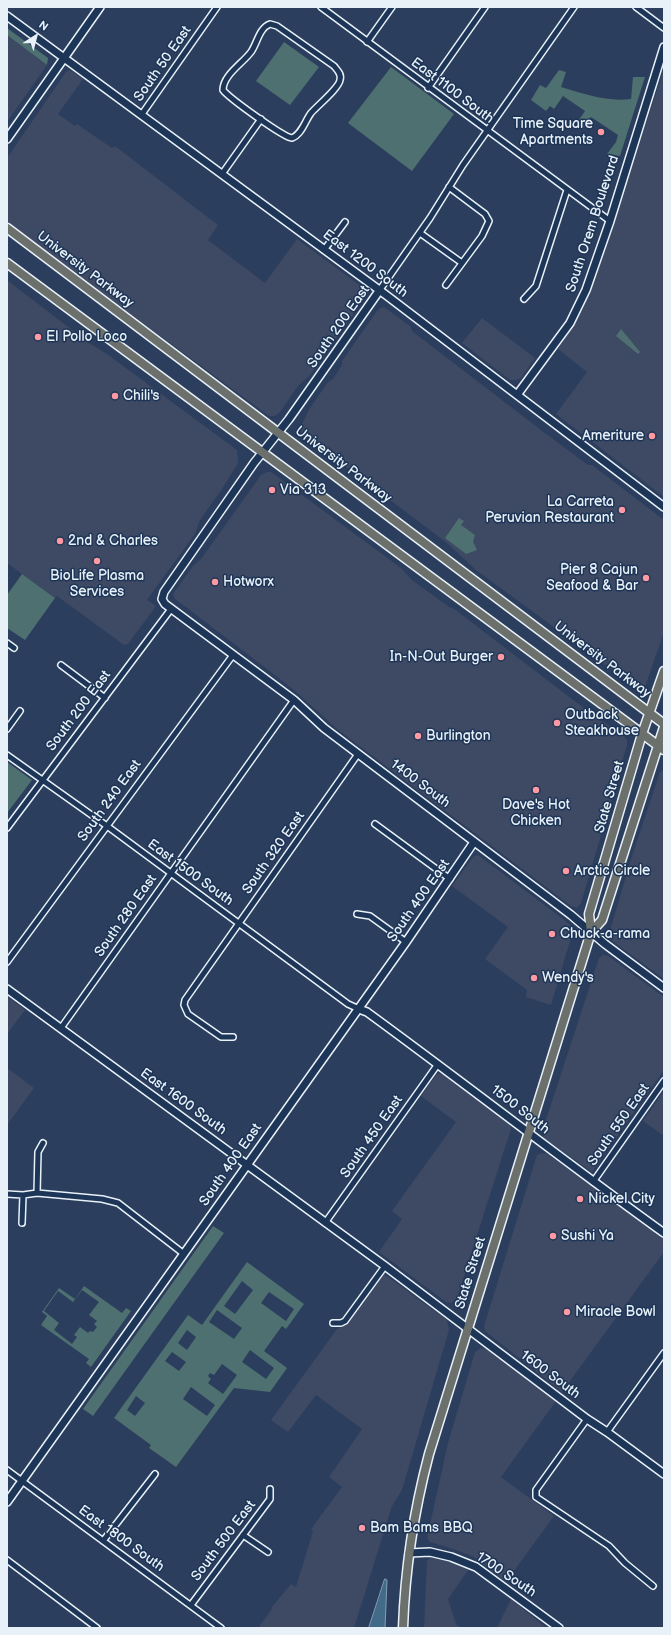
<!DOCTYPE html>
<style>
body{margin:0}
#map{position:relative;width:671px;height:1635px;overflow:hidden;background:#2c3e5d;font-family:"Balsamiq Sans",sans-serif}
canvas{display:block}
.frame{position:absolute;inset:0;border:8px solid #e8f1f8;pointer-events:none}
.north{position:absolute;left:16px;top:16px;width:40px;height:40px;-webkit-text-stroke:3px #1d3557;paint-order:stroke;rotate:36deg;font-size:11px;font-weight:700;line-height:16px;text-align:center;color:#e8f1f8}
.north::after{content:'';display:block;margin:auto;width:14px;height:18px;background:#e8f1f8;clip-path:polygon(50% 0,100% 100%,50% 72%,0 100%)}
</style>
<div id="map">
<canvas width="671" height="1635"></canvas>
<div class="frame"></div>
<div class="north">N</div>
</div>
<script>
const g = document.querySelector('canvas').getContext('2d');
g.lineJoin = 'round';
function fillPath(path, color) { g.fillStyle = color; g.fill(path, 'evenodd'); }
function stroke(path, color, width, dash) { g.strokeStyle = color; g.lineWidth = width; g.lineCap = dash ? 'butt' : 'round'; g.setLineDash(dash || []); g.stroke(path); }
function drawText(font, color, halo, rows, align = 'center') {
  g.font = font + ' "Balsamiq Sans",sans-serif'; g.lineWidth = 3; g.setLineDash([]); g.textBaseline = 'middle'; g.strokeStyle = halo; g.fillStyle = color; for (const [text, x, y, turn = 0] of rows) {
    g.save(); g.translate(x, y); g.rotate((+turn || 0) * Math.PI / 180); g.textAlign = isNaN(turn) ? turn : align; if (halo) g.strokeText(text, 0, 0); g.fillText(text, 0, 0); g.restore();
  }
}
fillPath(new Path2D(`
 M7,35L47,65L7,122Z
 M664,68V497L556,414L587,372L558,349L573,326L613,226Z
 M70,70L83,79L58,114L75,126L77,124L112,148L115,146L218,225L208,240L265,283L297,239L369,292L310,375L298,386L280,412L275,416H269L7,223V158L66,72Z
 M7,280L89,343L107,354L237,450L238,463L222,489L200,520L195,534L147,600L156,606L128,644L124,645L57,596L55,598L7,563Z
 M384,307L411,327L412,331L425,341L541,430L588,465H592L664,520V632L645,687L637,688L476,570L447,543L301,433L300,428L310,408L328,382L333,379L342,365V361L377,311L380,308Z
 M482,318L535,358L521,378L516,380H510L462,343Z
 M267,472H271L401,568L412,580L449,607L453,608L589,712L624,736L627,740V745L597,849L581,903L577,908L571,906L337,729L294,690L267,669L174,598L173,594L193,566L201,559L261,475Z
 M664,769V979L611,940L608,937L632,856L660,772Z
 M478,855L559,916L572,927L573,931L551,1005L526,997L527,990L485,959L508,927L452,886L474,856Z
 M603,955L608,956L664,997V1070L592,1172L544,1138L542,1132L599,958Z
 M8,997L25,1010L7,1034V998Z
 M7,1068L34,1088L7,1125Z
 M437,1074H443L510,1124L511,1129L457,1298L451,1303L446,1302L379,1252L402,1219L392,1211L456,1122L421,1096Z
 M664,1091V1136L643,1121Z
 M541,1153L547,1154L664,1237V1252L562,1392L485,1331L484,1326L537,1155Z
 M384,1274L447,1320L449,1330L402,1490L392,1506L354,1628H258L272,1609L271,1608L291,1584L296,1587L313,1531L311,1529L342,1487L329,1477L362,1429L316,1395L288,1432L271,1420L337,1329L347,1325Z
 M481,1348L488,1349L556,1401L501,1477L554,1516L506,1582L474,1557L456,1550L430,1542L427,1538L448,1443L475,1352Z
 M432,1557L445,1560L469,1569L448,1599L456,1624L461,1628H424L427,1560Z
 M511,1599L544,1626L543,1628H497Z`), '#3e4964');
fillPath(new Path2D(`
 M7,28L48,58L47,65L7,35Z
 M284,42L319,67L290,105L256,81Z
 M391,67L454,114L412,171L348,123Z
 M559,70L566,72L561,87C584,94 607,102 631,99L633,77H645L620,156L607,154L616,142L618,135L591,117L583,129L576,124L585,111L563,96L554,109L550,106L546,111L531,100L540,85L546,88Z
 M621,329L640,352L638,354L616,336Z
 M459,518L464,521L461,525L475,535L473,542L477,550L466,554L445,538Z
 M22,574L55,598L25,640L7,628V595Z
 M7,762L32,780L7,813Z
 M213,1226L224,1233L93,1416L83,1409Z
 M247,1262L304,1304L286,1329L282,1326L264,1351L287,1368L270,1392L234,1388L176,1467L149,1448L151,1445L114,1418L188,1315L202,1325ZM242,1281L253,1290L235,1314L224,1306ZM269,1292L294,1309L286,1321L261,1303ZM217,1310L242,1328L234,1339L209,1322ZM187,1330L196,1337L187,1350L178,1343ZM250,1350L274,1368L266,1379L242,1362ZM172,1352L186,1362L179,1371L165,1361ZM222,1364L237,1375L223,1394L208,1383L211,1379L208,1376L210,1373L214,1375ZM191,1387L215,1405L207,1416L183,1399ZM136,1396L145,1403L135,1416L127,1410Z
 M84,1286L122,1313L126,1308L131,1311L91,1367L86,1363L89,1359L41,1325L47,1316L42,1312L59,1288L75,1299ZM82,1290L99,1302L89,1315L97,1321L94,1324L97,1327L93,1332L90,1331L88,1333L80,1327L74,1335L77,1337L72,1344L54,1330L59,1323L44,1311L58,1291L73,1302Z`), '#4e7070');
const water = new Path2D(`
 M385,1579L387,1580L385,1628H369Z`);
fillPath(water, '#426a89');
stroke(water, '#84a0b5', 1);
const street = new Path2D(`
 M321,7L610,221
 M636,7L664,28
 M270,24L277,26L334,66C337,70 342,74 340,80C339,88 317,106 311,113C305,121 302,134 292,138C283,137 229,98 223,90C223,75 243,63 251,52C257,44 259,28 270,24Z
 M367,42L392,7
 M428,88L485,7
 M142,114L217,7
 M222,174L261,119
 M420,233L462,263
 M324,250L345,222
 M446,285L482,236L489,221L485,214L449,187
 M379,291L430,218L463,165L574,7
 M524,299L536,286L567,190
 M7,643L14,648
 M61,665L105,698
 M7,729L20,711
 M7,755L107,826L348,1004L359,1009
 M375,824L450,879
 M7,828L171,609
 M357,914L370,916L406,942
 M7,962L233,655
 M61,1028L294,700
 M233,1037H221L188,1014L184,1005L185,1000L358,754
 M593,1182L664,1081
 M37,1193L38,1152L43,1143
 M7,1194L23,1195L37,1193L102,1199L118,1203L184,1254
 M22,1223L23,1195
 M325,1223L438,1064
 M333,1323H341L345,1321L385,1266
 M587,1419L536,1490V1497L609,1546L625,1563L653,1586
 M607,1432L664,1353
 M7,1470L221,1628
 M243,1535L268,1552
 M103,1541L155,1474
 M7,1560L97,1628
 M191,1605L270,1499V1489`);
const secondary = new Path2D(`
 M7,16L386,295L664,507
 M7,139L100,7
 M379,291L289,419L254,463L164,592L162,599L165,604L294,700L324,728L571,915L605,944L664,988
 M517,395L570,323L586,290L610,221L664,47
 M7,989L385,1266L587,1419L607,1432L664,1474
 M359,1009L367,1012C467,1085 564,1161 664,1233
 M7,1502L406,942L474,842
 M409,1553L430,1552L451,1557L476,1567L559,1628`);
const primary = new Path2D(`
 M7,228L664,724
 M7,263L664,750
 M591,932L602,920L664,727
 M403,1628C405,1569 414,1511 429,1454L591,932L589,914L642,734L664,671`);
stroke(street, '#e8f1f8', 8);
stroke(secondary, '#e8f1f8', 10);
stroke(primary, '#e8f1f8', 11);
stroke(street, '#1d3557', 5);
stroke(secondary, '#1d3557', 7);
stroke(primary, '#6c706d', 8);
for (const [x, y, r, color] of [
 [601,132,4,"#ff9aa2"],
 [38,337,4,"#ff9aa2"],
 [115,396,4,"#ff9aa2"],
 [652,436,4,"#ff9aa2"],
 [272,490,4,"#ff9aa2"],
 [622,510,4,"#ff9aa2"],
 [60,541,4,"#ff9aa2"],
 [97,561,4,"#ff9aa2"],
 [646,578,4,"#ff9aa2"],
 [215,582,4,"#ff9aa2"],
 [501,657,4,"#ff9aa2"],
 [557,723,4,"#ff9aa2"],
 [418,736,4,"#ff9aa2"],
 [536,790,4,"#ff9aa2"],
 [566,871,4,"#ff9aa2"],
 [552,934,4,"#ff9aa2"],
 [534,978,4,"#ff9aa2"],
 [580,1199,4,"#ff9aa2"],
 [553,1236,4,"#ff9aa2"],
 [567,1312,4,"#ff9aa2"],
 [362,1528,4,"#ff9aa2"]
]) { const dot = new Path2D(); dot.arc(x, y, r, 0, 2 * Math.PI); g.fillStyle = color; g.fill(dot); stroke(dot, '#1d3557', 1.5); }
drawText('14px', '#e8f1f8', '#1d3557', [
 ["South 50 East",163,64,-55],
 ["East 1100 South",452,91,37],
 ["South Orem Boulevard",593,224,-72],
 ["East 1200 South",365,264,37],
 ["University Parkway",85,270,37],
 ["South 200 East",339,327,-55],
 ["University Parkway",343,465,37],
 ["University Parkway",602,660,37],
 ["South 200 East",79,711,-53],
 ["1400 South",420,784,37],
 ["State Street",610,797,-74],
 ["South 240 East",110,801,-54],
 ["South 320 East",274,853,-55],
 ["East 1500 South",190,873,36],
 ["South 400 East",419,901,-55],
 ["South 280 East",126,916,-55],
 ["East 1600 South",183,1102,36],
 ["1500 South",520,1110,38],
 ["South 550 East",619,1125,-55],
 ["South 450 East",372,1137,-55],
 ["South 400 East",231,1165,-55],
 ["State Street",471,1273,-73],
 ["1600 South",550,1375,37],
 ["East 1800 South",121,1539,36],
 ["South 500 East",224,1541,-53],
 ["1700 South",506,1575,34]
]);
drawText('14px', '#e8f1f8', '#1d3557', [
 ["Time Square",593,124,"right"],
 ["Apartments",593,140,"right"],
 ["El Pollo Loco",46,337],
 ["Chili's",123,396],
 ["Ameriture",644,436,"right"],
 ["Via 313",280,490],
 ["La Carreta",614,502,"right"],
 ["Peruvian Restaurant",614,518,"right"],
 ["2nd & Charles",68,541],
 ["Pier 8 Cajun",638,570,"right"],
 ["Seafood & Bar",638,586,"right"],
 ["BioLife Plasma",97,576,"center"],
 ["Services",97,592,"center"],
 ["Hotworx",223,582],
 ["In-N-Out Burger",493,657,"right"],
 ["Outback",565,715],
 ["Steakhouse",565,731],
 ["Burlington",426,736],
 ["Dave's Hot",536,805,"center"],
 ["Chicken",536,821,"center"],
 ["Arctic Circle",574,871],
 ["Chuck-a-rama",560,934],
 ["Wendy's",542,978],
 ["Nickel City",588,1199],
 ["Sushi Ya",561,1236],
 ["Miracle Bowl",575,1312],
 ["Bam Bams BBQ",370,1528]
], 'left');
</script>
